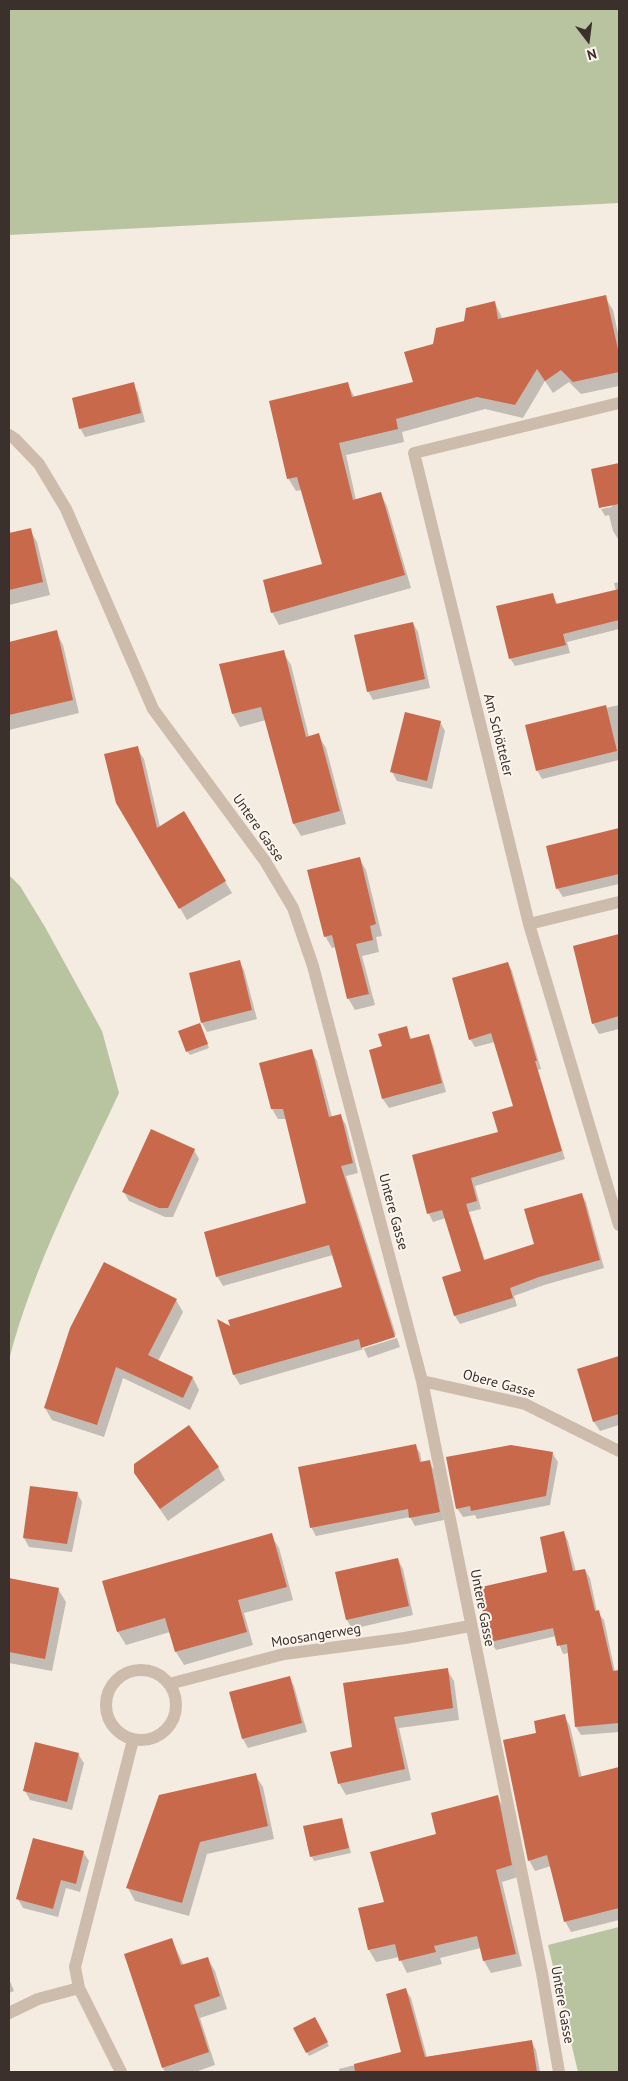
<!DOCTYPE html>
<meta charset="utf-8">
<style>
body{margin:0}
#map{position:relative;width:628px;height:2081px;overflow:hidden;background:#f4ebe1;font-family:"PT Sans",sans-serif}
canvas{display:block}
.frame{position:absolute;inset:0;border:10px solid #3b302b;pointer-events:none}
.north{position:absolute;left:563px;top:15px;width:50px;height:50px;-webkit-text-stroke:4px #fbf5ee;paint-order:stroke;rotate:165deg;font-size:14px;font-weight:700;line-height:20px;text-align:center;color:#3b302b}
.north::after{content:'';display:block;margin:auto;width:18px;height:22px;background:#3b302b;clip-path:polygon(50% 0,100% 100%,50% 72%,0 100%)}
</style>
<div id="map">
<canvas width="628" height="2081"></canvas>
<div class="frame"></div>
<div class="north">N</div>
</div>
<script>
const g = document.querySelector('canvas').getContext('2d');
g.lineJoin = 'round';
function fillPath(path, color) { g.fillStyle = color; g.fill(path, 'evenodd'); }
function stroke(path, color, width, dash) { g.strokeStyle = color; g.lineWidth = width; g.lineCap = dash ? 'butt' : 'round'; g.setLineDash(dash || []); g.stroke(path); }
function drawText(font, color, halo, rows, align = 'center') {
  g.font = font + ' "PT Sans",sans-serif'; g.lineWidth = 4; g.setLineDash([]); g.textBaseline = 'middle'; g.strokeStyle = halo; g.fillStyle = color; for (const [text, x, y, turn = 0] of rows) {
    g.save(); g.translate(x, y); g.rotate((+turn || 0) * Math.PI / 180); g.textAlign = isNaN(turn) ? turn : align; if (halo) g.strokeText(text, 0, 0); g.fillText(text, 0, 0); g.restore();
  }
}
fillPath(new Path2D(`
 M9,9H619V203L9,235Z
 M9,875L20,886L45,927L102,1031L119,1093C79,1179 33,1267 9,1360Z
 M619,1927V2072H578L548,1945Z`), '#b8c4a0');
fillPath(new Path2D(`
 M605,297L613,310L619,338V386L581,394L569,382L553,393L545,381L523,418L485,409L402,432L404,442L346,455L356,500L380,493L387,506L411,588L279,625L272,612L323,565L302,490L296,491L288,478L347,383L355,398L414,383L434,345L495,303L503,320Z
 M133,384L138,393L145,422L85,437L80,428Z
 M619,464V539H618L613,531L609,515L605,516L600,507L592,470ZM612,504V507L601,509V506Z
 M30,530L37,542L50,595L9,605V535Z
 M619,582V629L567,642L570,653L515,666L510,658L552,594L558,605L616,591L614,583Z
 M413,623L418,632L430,688L373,700L368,691Z
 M56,632L63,645L79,713L9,730V643Z
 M283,652L291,665L309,737L318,735L326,748L346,824L301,836L294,824L266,720L240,727L233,714Z
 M619,705V760L542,779L537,770L526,726Z
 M440,722L445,731L432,789L397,781L392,772Z
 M137,748L144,759L160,827L184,813L232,893L187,920L117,802Z
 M619,829V884L563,897L557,888L547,847Z
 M359,858L366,870L382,936L376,937L379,952L362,956L375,1005L355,1010L348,998L336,947L332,948L325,936Z
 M619,936V1029L599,1034L593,1023L574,947Z
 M239,961L244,970L257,1019L207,1032L202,1023Z
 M508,963L512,971L541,1069L538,1070L565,1159L475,1186L481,1209L469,1212L485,1261L535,1245L581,1194L586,1202L604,1268L544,1285L514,1296L517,1306L460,1324L455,1316L463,1272L446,1218L433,1222L429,1214L413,1156L500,1133L514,1107L495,1042L475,1047L470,1039Z
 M406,1028L412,1040L428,1036L433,1045L446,1092L389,1108L383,1099L371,1051L383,1047Z
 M202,1029L209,1048L190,1055L187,1051Z
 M312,1051L317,1061L332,1117L340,1115L346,1125L358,1173L346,1176L396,1335L362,1347V1349L397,1338L400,1347L368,1358L364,1349L240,1385L234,1375L219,1321L232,1328L344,1288L333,1255L223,1286L217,1276L307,1204L286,1119H278L272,1109Z
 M194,1150L199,1159L173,1217H165L129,1201L124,1192Z
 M176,1300L183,1312L158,1361L193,1378L199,1390L190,1410L123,1378L104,1437L52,1420L45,1408Z
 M619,1357V1425L600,1431L594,1422L579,1369Z
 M415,1445L420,1453L422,1463L429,1462L434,1470L444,1520L415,1526L410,1517L316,1536L311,1527Z
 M552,1453L558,1462L550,1505L477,1519L475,1515L463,1517L457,1508Z
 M218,1467L225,1480L168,1521L135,1473Z
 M77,1493L82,1502L72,1552L29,1547L24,1538Z
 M564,1533L568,1541L576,1572L585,1570L590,1578L597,1612L604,1620L615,1672L619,1671V1732L581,1735L576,1727L569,1653L563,1654L556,1636L496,1650L491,1642L478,1589L549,1573Z
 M271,1535L279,1548L293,1600L244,1613L253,1645L184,1665L176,1652L170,1632L126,1645L118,1632L104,1582Z
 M398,1560L403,1569L413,1615L352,1629L347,1620L337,1573Z
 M9,1579L58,1589L66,1602L52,1671L9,1663Z
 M447,1670L454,1681L459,1720L399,1728L411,1780L346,1795L339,1783L353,1748Z
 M289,1677L294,1686L307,1732L248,1748L243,1739L230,1693Z
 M564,1716L570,1726L582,1778L619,1769V1920L571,1932L565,1921L551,1866L535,1871L529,1860L538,1734Z
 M78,1754L84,1763L72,1810L30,1800L25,1791Z
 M255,1775L263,1787L274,1839L207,1854L189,1916L135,1901L128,1888Z
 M497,1796L504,1808L518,1877L502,1882L522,1966L491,1973L484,1961L481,1948L440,1958L442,1964L407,1973L399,1957L376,1962L369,1950L360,1909L385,1903L438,1835Z
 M342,1819L351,1853L314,1861L312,1857Z
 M83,1852L89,1861L80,1892L66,1888L58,1917L23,1908L18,1899Z
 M172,1940L184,1966L207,1958L215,1971L227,2009L200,2018L215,2065L195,2072H165L163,2068Z
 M9,1979L14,1991L9,1993Z
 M406,1990L411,1998L427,2057L531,2041L536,2050L540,2072H339V2069L403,2053Z
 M315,2019L329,2046L309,2056L295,2029Z`), '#0003');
fillPath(new Path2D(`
 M606,295L619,354V372L573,382L561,370L545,381L537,369L515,405L477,397L396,419L398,429L339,443L353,500L381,492L405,575L271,613L263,580L322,564L297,477L287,479L269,401L348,382L352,397L413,382L404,352L433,344L436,328L464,321L466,308L495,301L498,319Z
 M134,382L141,413L79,429L72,398Z
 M619,463V504L599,508L591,469Z
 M31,528L43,582L9,590V533Z
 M619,589V620L563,634L566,645L509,659L496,606L553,593L556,604Z
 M413,622L425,679L367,692L354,635Z
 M57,630L73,700L9,715V642Z
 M284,650L306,737L319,733L340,811L293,824L261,707L232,714L219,664Z
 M606,705L617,751L536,771L525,725Z
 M405,712L441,721L427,781L390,772Z
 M138,746L157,828L184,811L226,881L179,909L116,803L104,754Z
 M619,828V874L556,889L546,846Z
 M360,857L376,924L370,926L373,940L356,944L369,994L347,999L332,935L324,937L307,870Z
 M619,934V1016L592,1024L573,946Z
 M240,960L252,1010L201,1023L189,973Z
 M508,962L537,1061H535L562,1151L471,1178L477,1201L466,1204L484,1260L534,1244L524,1209L582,1193L600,1260L539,1277L510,1288L513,1298L454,1316L442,1277L461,1271L442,1210L427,1214L412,1155L498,1132L492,1112L513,1106L491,1033L469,1040L452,978Z
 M200,1023L208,1044L186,1052L178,1031Z
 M407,1026L410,1039L429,1034L442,1083L382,1099L369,1050L382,1046L378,1034Z
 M312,1049L329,1117L341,1114L353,1163L341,1166L395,1337L361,1348L359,1339L233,1375L217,1319L230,1326L228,1320L342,1287L329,1245L216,1277L204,1232L306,1203L283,1109H271L259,1063Z
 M151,1129L195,1149L168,1208H159L122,1192Z
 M104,1262L177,1299L148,1355L193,1377L183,1398L116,1367L97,1425L44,1408L70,1328Z
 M619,1356V1414L593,1422L577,1369Z
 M189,1425L219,1467L160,1509L134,1473V1464Z
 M416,1444L420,1462L430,1460L440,1512L409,1518L408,1509L310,1528L298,1467Z
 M511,1445L553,1452L546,1496L471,1511L470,1506L456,1509L446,1457Z
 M30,1486L78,1492L67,1544L23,1538Z
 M564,1531L573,1571L585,1569L595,1611L599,1610L613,1671L619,1670V1723L575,1727L567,1644L557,1646L553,1628L490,1642L477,1588L547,1572L540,1537Z
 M272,1533L287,1587L238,1600L247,1632L175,1652L165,1618L117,1632L102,1581Z
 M398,1558L409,1606L346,1620L335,1572Z
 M9,1578L59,1588L45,1659L9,1652Z
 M448,1668L453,1708L394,1717L405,1769L338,1784L330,1752L352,1747L343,1683Z
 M290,1676L302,1723L242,1739L229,1692Z
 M565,1714L579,1777L619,1767V1908L564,1922L547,1855L528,1861L503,1740L536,1733L534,1721Z
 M35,1742L79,1753L67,1802L23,1791Z
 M256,1773L268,1826L200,1842L182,1903L126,1888L159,1795Z
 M498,1795L512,1865L496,1870L516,1954L483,1961L477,1936L434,1946L436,1952L399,1961L395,1944L368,1950L358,1908L384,1902L370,1852L436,1834L431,1813Z
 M342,1818L349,1848L310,1857L303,1826Z
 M33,1838L84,1851L76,1884L61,1880L53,1909L16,1899Z
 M172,1938L181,1965L208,1957L220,1996L194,2005L209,2052L162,2068L124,1954Z
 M406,1988L425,2057L532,2040L537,2072H355L354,2064L401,2052L386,1994Z
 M315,2017L328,2042L306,2053L293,2028Z`), '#c8694b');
stroke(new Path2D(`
 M619,403L414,453L529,924L619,1225
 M9,435L15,439L39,464L66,509L153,709L265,861L293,908L313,966L422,1381L542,1973L559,2072
 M529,924L619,902
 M422,1381L525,1404L619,1451
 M106 1705a35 35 0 1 1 70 0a35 35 0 1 1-70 0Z
 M169,1684L284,1654L405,1638L470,1626
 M79,1988L121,2072
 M9,2013L38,1999L79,1988L75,1967L133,1740`), '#cdbbac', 12);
drawText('14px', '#3b302b', '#fbf5ee', [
 ["Am Schötteler",498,735,76],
 ["Untere Gasse",258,828,55],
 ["Untere Gasse",393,1212,75],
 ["Obere Gasse",499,1384,15],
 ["Untere Gasse",482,1608,79],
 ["Moosangerweg",316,1636,-9],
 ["Untere Gasse",562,2005,80]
]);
</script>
